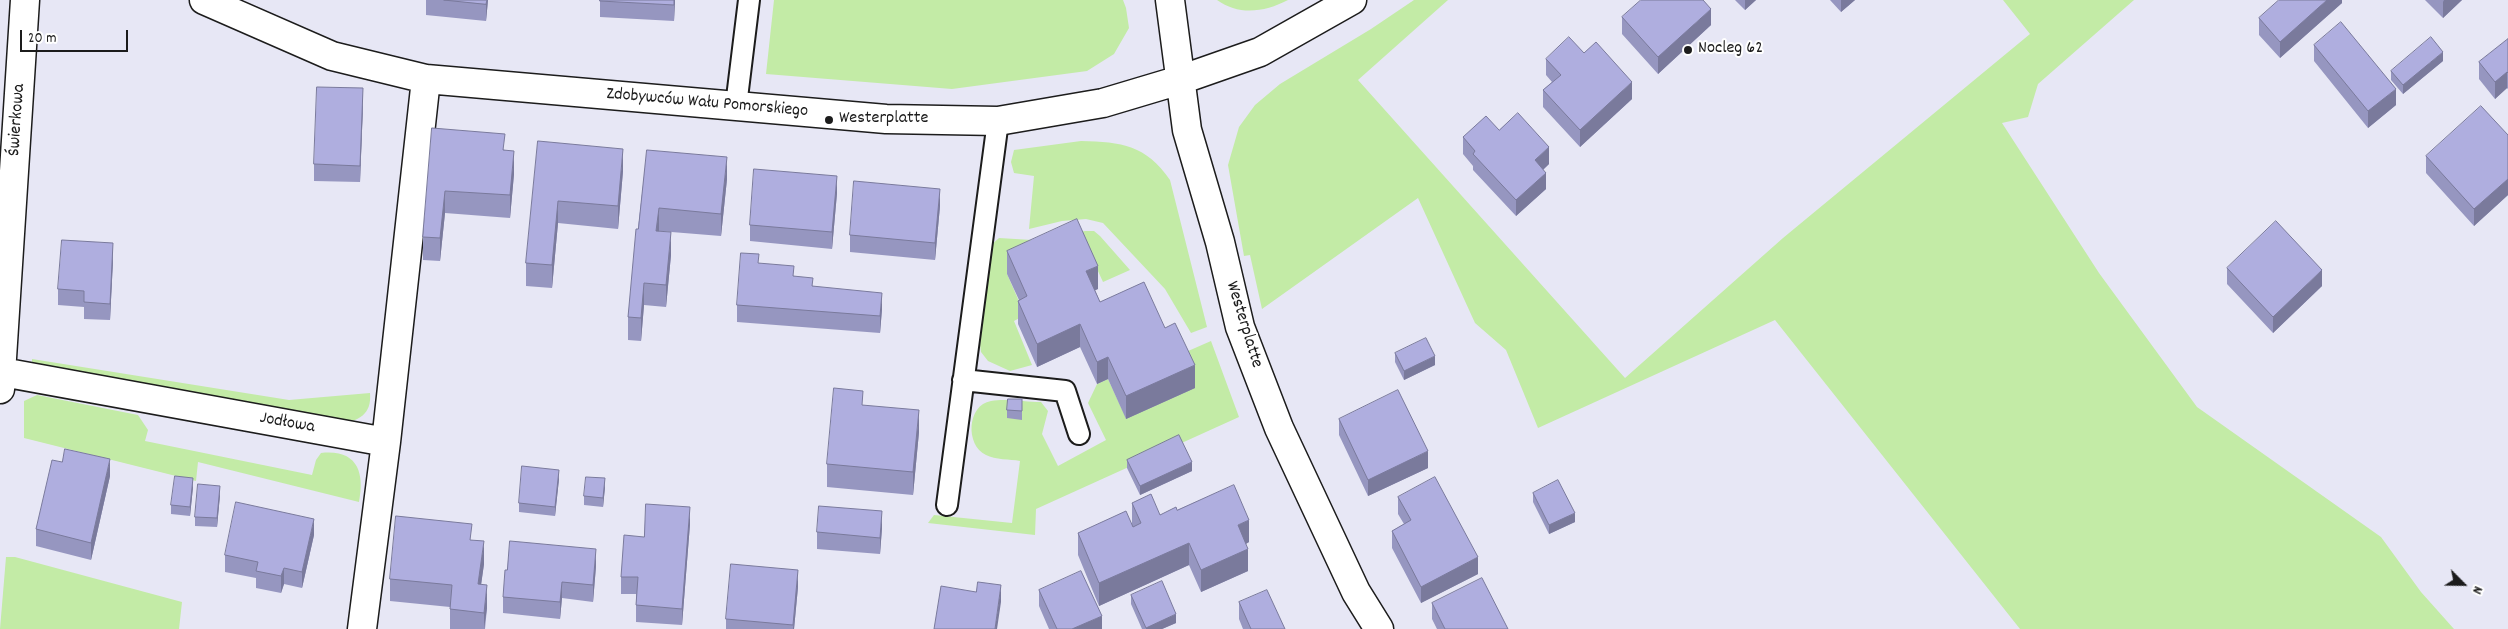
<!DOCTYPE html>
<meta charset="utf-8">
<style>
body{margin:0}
#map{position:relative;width:2508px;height:629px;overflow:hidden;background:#e7e7f5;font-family:Dekko,sans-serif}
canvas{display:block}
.north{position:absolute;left:2438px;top:559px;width:50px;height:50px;-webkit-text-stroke:4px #fff;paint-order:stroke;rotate:113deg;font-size:14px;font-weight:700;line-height:20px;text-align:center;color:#1c1c1c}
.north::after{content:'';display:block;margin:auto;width:18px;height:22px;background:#1c1c1c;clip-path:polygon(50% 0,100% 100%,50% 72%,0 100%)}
.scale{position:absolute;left:20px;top:30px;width:108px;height:22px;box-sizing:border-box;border:2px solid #1c1c1c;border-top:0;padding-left:6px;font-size:15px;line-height:18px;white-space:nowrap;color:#1c1c1c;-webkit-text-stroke:4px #fff;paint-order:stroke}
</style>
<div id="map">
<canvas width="2508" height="629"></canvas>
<div class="north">N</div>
<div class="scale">20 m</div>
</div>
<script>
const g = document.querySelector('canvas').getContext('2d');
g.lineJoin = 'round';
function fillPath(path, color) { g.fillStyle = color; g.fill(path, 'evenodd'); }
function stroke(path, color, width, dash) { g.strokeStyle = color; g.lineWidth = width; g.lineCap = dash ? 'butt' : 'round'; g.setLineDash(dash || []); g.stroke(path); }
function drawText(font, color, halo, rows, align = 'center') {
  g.font = font + ' Dekko,sans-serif'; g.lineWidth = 4; g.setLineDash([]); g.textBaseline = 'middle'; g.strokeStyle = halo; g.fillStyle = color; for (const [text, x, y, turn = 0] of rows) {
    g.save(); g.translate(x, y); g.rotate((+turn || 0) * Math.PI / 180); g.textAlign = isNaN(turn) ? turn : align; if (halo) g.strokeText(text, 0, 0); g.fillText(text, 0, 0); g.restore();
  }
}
fillPath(new Path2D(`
 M774,0H1123L1126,8L1129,28L1114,54L1087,71L952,89L766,74Z
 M1217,0H1288C1265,12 1239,16 1217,0Z
 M1414,0H1448L1358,80L1625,378L1783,238L2030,34L2003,0H2134L2038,84L2028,117L2002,123L2099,273L2197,407L2381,537L2421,592L2454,629H2020L1775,320L1538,428L1506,350L1475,323L1418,198L1262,309L1250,255L1244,256L1228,165L1239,127L1255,105L1280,84L1371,29Z
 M1081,141C1122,142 1146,145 1170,180L1207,327L1191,333L1165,289L1103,223L1086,219L1062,221L1029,229L1034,176L1014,173L1011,162L1014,150Z
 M1085,231H1094L1100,236L1130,270L1103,282L1082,236L1007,274L1025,315L1014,321L1032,365L1010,371L988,361L981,352L980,345L991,245L999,238L1032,240Z
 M1211,341L1239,417L1036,509L1035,535L928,523L934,515L1012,523L1020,461C1010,459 995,460 986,455C965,445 967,405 991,401C1006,398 1026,402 1041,402L1048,411L1042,434L1058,466L1106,440L1088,403L1097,384L1108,379L1126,418L1179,355Z
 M32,359L289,400L370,393C372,415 358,421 339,424L32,365Z
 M37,395L138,415L148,430L145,441L312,475L316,460L321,453C357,449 365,472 359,502L198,462L196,481L24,438V401Z
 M6,557H15L182,602L179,629H0Z`), '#c3eba6');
const lane = new Path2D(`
 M736,106L749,0
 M963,380L1065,391L1079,434
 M947,505L998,121`);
const street = new Path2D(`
 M204,0L332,56L426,79L886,119L998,121L1103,103L1180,80L1260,52L1352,0
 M1170,0L1187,130L1220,242L1240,327L1279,428L1356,592L1379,629
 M2,372L386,442L362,629
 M0,389L25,0
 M386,442L426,79`);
stroke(lane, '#1c1c1c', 24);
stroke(street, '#1c1c1c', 31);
stroke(lane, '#fff', 20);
stroke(street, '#fff', 28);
fillPath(new Path2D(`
 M426,0H488L486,21L426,15Z
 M600,0H675L674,21L600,17Z
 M1735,0H1756L1745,10Z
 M1830,0H1855L1841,12Z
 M2342,0V3L2280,58L2259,35V18Z
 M2425,0H2462L2443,18Z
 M1622,17L1711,25L1658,74L1622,34Z
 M2508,39V89L2507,88L2495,99L2479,79V62Z
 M2314,45L2396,105L2368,128L2314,61Z
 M1584,53L1632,99L1580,147L1543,107V90L1552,82L1546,75V59Z
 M2443,61L2403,94L2391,80V71Z
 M363,105L360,182L314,181V164Z
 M432,128L505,150L514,174L510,218L445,213L440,261L423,260V237Z
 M1499,130L1549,164L1543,170L1546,189L1516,216L1473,170V166L1463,154V137Z
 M2508,135V195L2474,226L2426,173V156Z
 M538,141L623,171L618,229L558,223L552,288L526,286V263Z
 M647,150L727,179L721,236L659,231L671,255L666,307L644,305L641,341L628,340V317Z
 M837,193L832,249L750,241V225Z
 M940,206L935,260L850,252V235Z
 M1007,251L1098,289L1095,290L1100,302L1165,328L1195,388L1126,419L1108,379L1097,384L1080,347L1037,367L1018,324V301L1019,300L1007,274Z
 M113,260L110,320L84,319V307L58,305V289Z
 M759,263L794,276L813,286L882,309L880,333L737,322V305Z
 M2227,268L2322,286L2273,333L2227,284Z
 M1395,353L1435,365L1404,380L1395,362Z
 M1022,399V420L1007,418V410Z
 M863,405L919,432L913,495L827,487V464Z
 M1339,419L1428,468L1368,496L1339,435Z
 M1127,460L1192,471L1140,495L1127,468Z
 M62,462L110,476L91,560L36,546V529Z
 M559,479L555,516L519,512V503Z
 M193,487L190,516L171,514V505Z
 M605,487L603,507L584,505V496Z
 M1533,493L1575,522L1549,534L1533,502Z
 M220,495L217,527L195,526V517Z
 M1398,497L1478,574L1421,603L1392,548V531L1404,524L1398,514Z
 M1132,503L1160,515L1177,510L1249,542L1246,544L1248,571L1201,592L1189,565L1099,606L1078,555V533L1132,524Z
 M690,524L682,625L636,622V594H621V577L644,537Z
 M882,528L880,554L817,549V532Z
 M314,535L302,588L284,584L281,593L256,588V578L225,572V555Z
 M472,540L484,564L481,584L487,608L485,629H450V607L390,601V579Z
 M596,566L593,602L562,598L560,619L503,613V597Z
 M798,587L794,629H726V619Z
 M1039,590L1102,629H1049L1039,606Z
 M1131,595L1176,623L1162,629H1142L1131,604Z
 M1239,602L1285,629H1243L1239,619Z
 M1432,603L1508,629H1437L1432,619Z`), '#9696c0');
fillPath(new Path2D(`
 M487,0H488L486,21V4Z
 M674,0H675L674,21Z
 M1745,0H1756L1745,10Z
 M1841,0H1855L1841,12Z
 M2327,0H2342V3L2280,58V42Z
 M2444,0H2462L2443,18V2Z
 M1711,9V25L1658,74V57Z
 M2443,52V61L2403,94V85Z
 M2507,72V88L2495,99V82Z
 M1632,82V99L1580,147V130Z
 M363,88V105L360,182V166Z
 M2396,89V105L2368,128V111Z
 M1549,147V164L1535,177V160Z
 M623,149V171L618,229V206Z
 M514,151V174L510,218V195Z
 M727,157V179L721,236V214Z
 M1546,173V189L1516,216V200Z
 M837,176V193L832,249V232Z
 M2508,179V195L2474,226V209Z
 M940,189V206L935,260V243Z
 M445,191V213L440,261V238Z
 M558,201V223L552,288V265Z
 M659,208V231L656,254V231Z
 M671,232V255L666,307V285Z
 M113,243V260L110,320V304Z
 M1098,266V289L1086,294V271Z
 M2322,270V286L2273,333V317Z
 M644,283V305L641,341V318Z
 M882,293V309L880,333V316Z
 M1080,324V347L1037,367V344Z
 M1435,356V365L1404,380V371Z
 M1108,357V379L1097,384V362Z
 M1195,365V388L1126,419V396Z
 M919,410V432L913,495V472Z
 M1428,451V468L1368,496V480Z
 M110,459V476L91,560V543Z
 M1192,462V471L1140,495V486Z
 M559,470V479L555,516V507Z
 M193,478V487L190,516V507Z
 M605,478V487L603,507V498Z
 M220,486V495L217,527V518Z
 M690,507V524L682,625V609Z
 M882,511V528L880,554V538Z
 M1575,513V522L1549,534V525Z
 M314,519V535L302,588V572Z
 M1249,520V542L1238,548V525Z
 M484,541V564L478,607V584Z
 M1189,543V565L1099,606V583Z
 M596,549V566L593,602V585Z
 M1248,549V571L1201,592V570Z
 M1478,557V574L1421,603V587Z
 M284,568V584L281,593V576Z
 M798,570V587L794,629H793Z
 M562,582V598L560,619V602Z
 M487,585V608L484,629V613Z
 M1001,585V602L997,629H995Z
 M1176,614V623L1162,629H1146V628Z
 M1102,616V629H1072Z`), '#7a7a9c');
const building = new Path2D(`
 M444,0H487L486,4Z
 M600,0H674V5L600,1Z
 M1641,0H1703L1711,9L1658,57L1622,17Z
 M2279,0H2327L2280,42L2259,18Z
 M2341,22L2396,89L2368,111L2314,45Z
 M1569,37L1584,53L1596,42L1632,82L1580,130L1543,90L1561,75L1546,59Z
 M2431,37L2443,52L2403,85L2391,71Z
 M2508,39V73L2507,72L2495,82L2479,62Z
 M317,87L363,88L360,166L314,164Z
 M2481,106L2508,135V179L2474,209L2426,156Z
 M1518,113L1549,147L1535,160L1546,173L1516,200L1473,154L1475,151L1463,137L1486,116L1499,130Z
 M432,128L505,134L503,150L514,151L510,195L445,191L440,238L423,237Z
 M538,141L623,149L618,206L558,201L552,265L526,263Z
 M647,150L727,157L721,214L659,208L656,231L671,232L666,285L644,283L641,318L628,317L636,229H638Z
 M754,169L837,176L832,232L750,225Z
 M854,181L940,189L935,243L850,235Z
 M1077,219L1098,266L1086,271L1100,302L1144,282L1165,328L1175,323L1195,365L1126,396L1108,357L1097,362L1080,324L1037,344L1018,301L1027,296L1007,251Z
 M2276,221L2322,270L2273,317L2227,268Z
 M62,240L113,243L110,304L84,302V291L58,289Z
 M741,253L759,254L758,263L794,266L793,276L813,278L812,286L882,293L880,316L737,305Z
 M1426,338L1435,356L1404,371L1395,353Z
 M834,388L863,391L862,405L919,410L913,472L827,464Z
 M1398,390L1428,451L1368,480L1339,419Z
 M1008,399H1022V411L1007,410Z
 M1179,435L1192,462L1140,486L1127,460Z
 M65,449L110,459L91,543L36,529L52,460L62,462Z
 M522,466L559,470L555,507L519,503Z
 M175,476L193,478L190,507L171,505Z
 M586,477L605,478L603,498L584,496Z
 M1435,477L1478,557L1421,587L1392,531L1411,520L1398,497Z
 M1558,480L1575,513L1549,525L1533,493Z
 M198,484L220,486L217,518L195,517Z
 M1234,485L1249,520L1238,525L1248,549L1201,570L1189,543L1099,583L1078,533L1126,511L1133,527L1141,523L1132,503L1151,494L1160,515L1176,507L1177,510Z
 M236,502L314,519L302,572L284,568L281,576L256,571L258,562L225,555Z
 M646,504L690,507L682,609L636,605L638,577H621L624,535L644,537Z
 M819,506L882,511L880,538L817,532Z
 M396,516L472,524L470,540L484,541L478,584L487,585L484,613L450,609L452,585L390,579Z
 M510,541L596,549L593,585L562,582L560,602L503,597L505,570H507Z
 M731,564L798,570L793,625L726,619Z
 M1081,571L1102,616L1072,629H1057L1039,590Z
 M1482,578L1508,629H1445L1432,603Z
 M1162,581L1176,614L1146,628L1131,595Z
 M978,582L1001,585L995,629H934L941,586L976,592Z
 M1267,590L1285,629H1251L1239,602Z`);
fillPath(building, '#afaedf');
stroke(building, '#7a7a9c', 1);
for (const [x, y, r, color] of [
 [1688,50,5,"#1c1c1c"],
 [829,120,5,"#1c1c1c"]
]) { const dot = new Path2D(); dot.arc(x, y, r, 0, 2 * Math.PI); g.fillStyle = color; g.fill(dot); stroke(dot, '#fff', 2); }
drawText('18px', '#1c1c1c', '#fff', [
 ["Nocleg 62",1698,50],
 ["Westerplatte",839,120]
], 'left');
drawText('18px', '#1c1c1c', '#fff', [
 ["Zdobywców Wału Pomorskiego",707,104,5],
 ["Świerkowa",18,120,-86],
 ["Westerplatte",1243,325,73],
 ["Jodłowa",287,424,10]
]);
</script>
